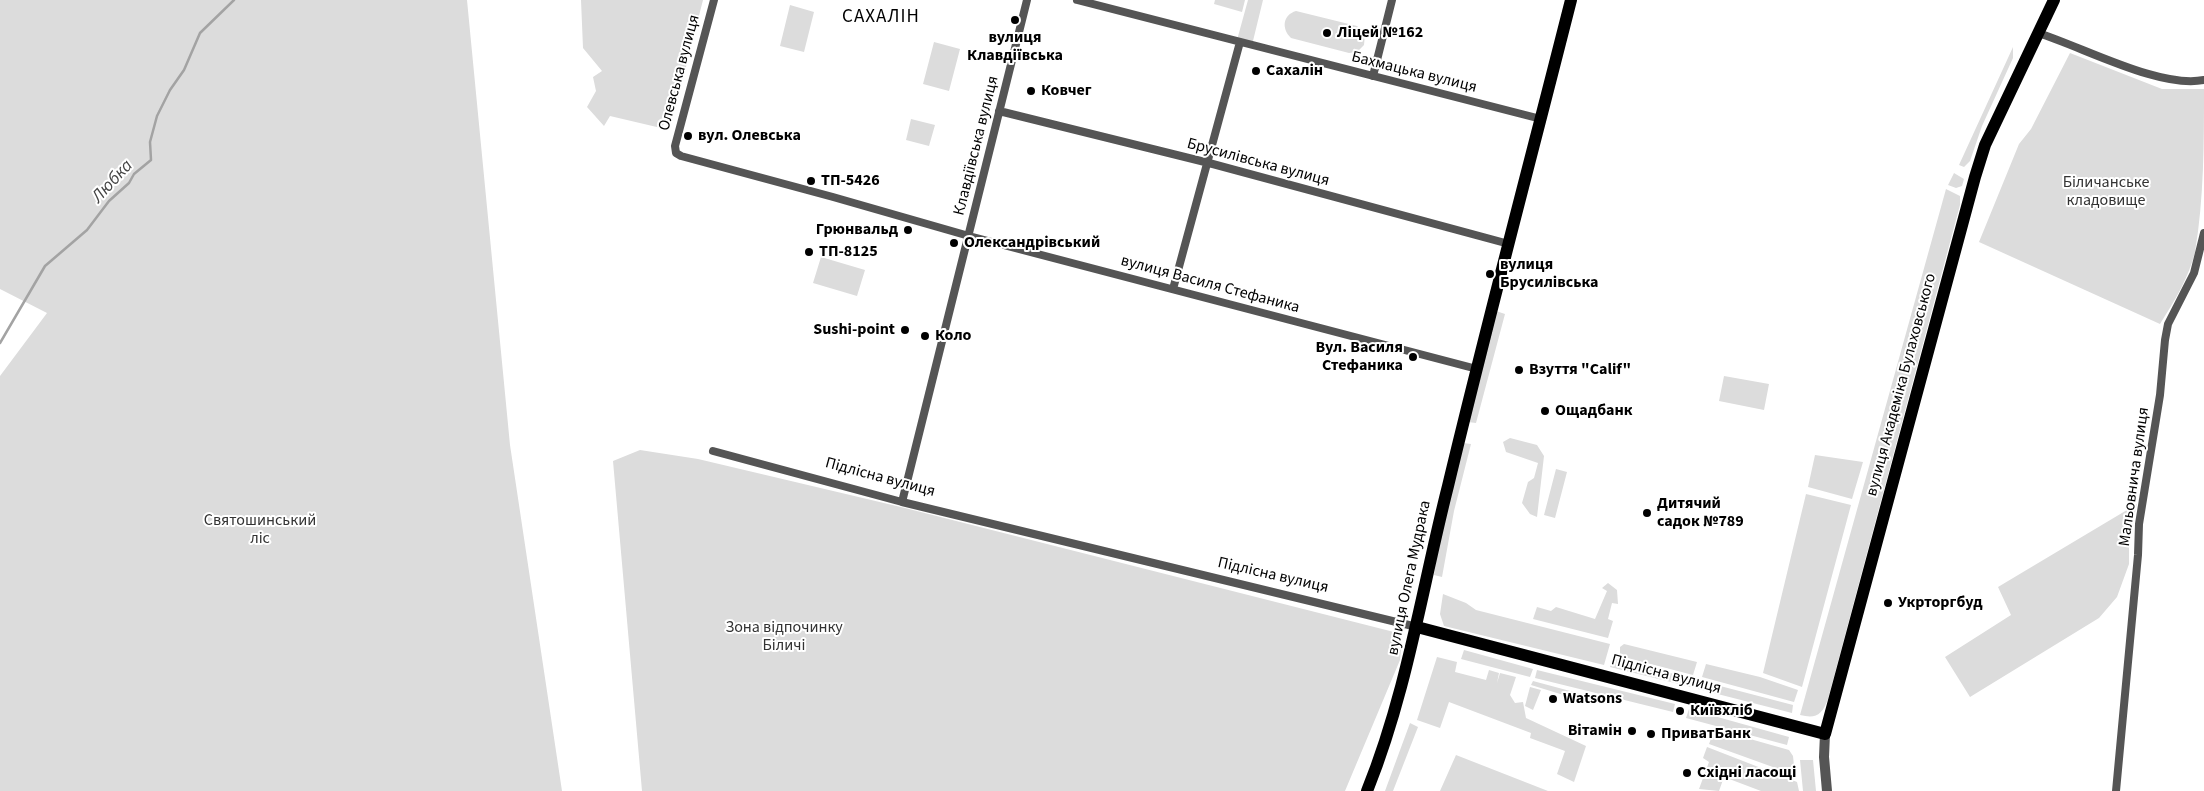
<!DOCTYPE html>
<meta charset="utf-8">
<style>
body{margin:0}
canvas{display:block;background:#fff}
</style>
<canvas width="2204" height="791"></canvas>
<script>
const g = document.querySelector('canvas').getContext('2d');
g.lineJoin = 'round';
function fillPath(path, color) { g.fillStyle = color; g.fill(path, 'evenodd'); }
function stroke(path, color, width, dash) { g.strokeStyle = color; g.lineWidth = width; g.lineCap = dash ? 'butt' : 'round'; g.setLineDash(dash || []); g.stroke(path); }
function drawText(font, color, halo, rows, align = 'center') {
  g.font = font + ' "Source Sans 3",sans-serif'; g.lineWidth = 4; g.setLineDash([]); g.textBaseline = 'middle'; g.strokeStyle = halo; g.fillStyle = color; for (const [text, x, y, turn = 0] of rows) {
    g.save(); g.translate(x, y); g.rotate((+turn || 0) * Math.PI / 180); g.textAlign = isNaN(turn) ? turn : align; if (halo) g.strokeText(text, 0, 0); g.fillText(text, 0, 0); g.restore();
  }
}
fillPath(new Path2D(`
 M0,0H467L510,445L562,791H0V376L47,313L0,289Z
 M581,0H703L676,106L661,128L610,116L604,126L587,107L596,91L593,77L602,71L583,48Z
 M1215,0H1245L1242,12L1214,4Z
 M1248,0H1263L1252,45L1237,40Z
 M790,5L814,12L804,52L780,46Z
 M1296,11L1357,26L1365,34L1364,45L1357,52L1349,53L1291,38C1281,28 1283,15 1296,11Z
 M934,42L960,49L949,91L923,84Z
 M2013,47V58L1982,126L1970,161L1964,167L1959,165Z
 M2070,53L2162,89H2204C2204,143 2204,199 2195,252C2189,277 2174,302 2160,324L1979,242L2019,144L2031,129Z
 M911,119L935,125L929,146L906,140Z
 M1954,173L1964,179L1962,186L1956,188L1948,185Z
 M1946,189L1960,196V205L1828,699C1822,715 1816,719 1800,715Z
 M821,257L865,270L857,296L813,283Z
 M1496,311L1505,314L1476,423L1468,422Z
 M1724,376L1769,384L1764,410L1719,401Z
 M1510,438L1537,445L1544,456L1537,517L1530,514L1522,503L1528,482L1534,478L1538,463L1506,452L1503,442Z
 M1463,443L1471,444L1454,511L1442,577L1434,575L1440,533Z
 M640,450L698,459L905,508L1394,632L1402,638L1400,660L1345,791H642L613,461Z
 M1815,455L1863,462L1852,499L1808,487Z
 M1556,469L1567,472L1555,518L1544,515Z
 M1806,494L1851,505L1802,687L1763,673Z
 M2137,504L2129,537V564L2117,597L2099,618L1970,697L1945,657L2011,615L1998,587Z
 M1608,583L1617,590L1618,604L1612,603L1608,619L1613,621L1608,638L1533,619L1537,607L1551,611L1556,607L1595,619L1607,591L1602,588Z
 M1443,594L1466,603L1476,610L1610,644L1604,665L1444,626L1440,614Z
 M1624,644L1697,662L1693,675L1620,656V647Z
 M1464,650L1533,669L1530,677L1461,659Z
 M1437,657L1457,662L1455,672L1486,680L1489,670L1499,673L1497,683L1500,673L1516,677L1510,695L1515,703L1523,702L1526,718L1586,746L1574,782L1557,774L1565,751L1530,738L1531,733L1449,702L1440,728L1417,720Z
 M1613,658L1693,679L1691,687L1610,667Z
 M1706,664L1760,677L1798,690L1794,702L1702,677Z
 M1537,670L1675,704L1673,712L1535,678Z
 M1533,681L1585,695L1583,701L1531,685Z
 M1701,681L1793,705L1792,713L1698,689Z
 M1530,687L1541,690L1533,710L1525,706Z
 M1689,709L1789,737L1787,745L1686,718Z
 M1410,723L1418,727L1393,791H1385Z
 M1729,733L1789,750L1793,756L1795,775L1709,744L1712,736L1727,737Z
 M1707,747L1797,782L1799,791H1761L1724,777L1719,791L1699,789L1709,762L1703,758Z
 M1456,755L1548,791H1440Z
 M1800,760H1813L1816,791H1803Z`), '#dcdcdc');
stroke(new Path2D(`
 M0,343L45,266L87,230L109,201L129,183L134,174L151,160L150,142L157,116L170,90L184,70L200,33L234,0`), '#a3a3a3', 2.5);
stroke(new Path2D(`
 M714,0L675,146L676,153L681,156L833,197L969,236L1477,369
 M1077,0L1541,119
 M2038,33C2083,47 2160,89 2204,80
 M1373,76L1392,0
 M999,111L1209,163L1509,244
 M1173,289L1240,42
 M713,451L902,502L1417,627
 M902,502L1027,0
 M2116,791L2138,555L2139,524L2160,395L2165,340L2168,324L2194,273L2204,233`), '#555', 8);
stroke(new Path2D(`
 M1825,734L1824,757L1827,791`), '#555', 10);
stroke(new Path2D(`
 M1417,627L1825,734L1975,177L1985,145L2054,0
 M1367,791C1407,692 1422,588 1448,486C1487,323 1530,162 1571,0`), '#000', 12);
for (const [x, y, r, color] of [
 [1015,20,5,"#000"],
 [1327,33,5,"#000"],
 [1256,71,5,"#000"],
 [1031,91,5,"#000"],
 [688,136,5,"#000"],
 [811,181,5,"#000"],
 [908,230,5,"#000"],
 [954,243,5,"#000"],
 [809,252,5,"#000"],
 [1490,274,5,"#000"],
 [905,330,5,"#000"],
 [925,336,5,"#000"],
 [1413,357,5,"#000"],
 [1519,370,5,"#000"],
 [1545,411,5,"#000"],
 [1647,513,5,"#000"],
 [1888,603,5,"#000"],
 [1553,699,5,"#000"],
 [1680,711,5,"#000"],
 [1632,731,5,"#000"],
 [1651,734,5,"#000"],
 [1687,773,5,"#000"]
]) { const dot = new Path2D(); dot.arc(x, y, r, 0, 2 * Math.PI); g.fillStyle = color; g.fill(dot); stroke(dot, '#fff', 2); }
drawText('bold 16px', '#000', '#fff', [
 ["Ліцей №162",1337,33],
 ["вулиця",1015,38,"center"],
 ["Клавдіївська",1015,56,"center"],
 ["Сахалін",1266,71],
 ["Ковчег",1041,91],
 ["вул. Олевська",698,136],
 ["ТП-5426",821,181],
 ["Грюнвальд",898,230,"right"],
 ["Олександрівський",964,243],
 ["ТП-8125",819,252],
 ["вулиця",1500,265],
 ["Брусилівська",1500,283],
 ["Sushi-point",895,330,"right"],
 ["Коло",935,336],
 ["Вул. Василя",1403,348,"right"],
 ["Стефаника",1403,366,"right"],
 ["Взуття \"Calif\"",1529,370],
 ["Ощадбанк",1555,411],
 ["Дитячий",1657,504],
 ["садок №789",1657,522],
 ["Укрторгбуд",1898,603],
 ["Watsons",1563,699],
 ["Київхліб",1690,711],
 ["Вітамін",1622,731,"right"],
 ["ПриватБанк",1661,734],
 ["Східні ласощі",1697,773]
], 'left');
drawText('16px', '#000', '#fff', [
 ["Олевська вулиця",680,73,-75],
 ["Бахмацька вулиця",1414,73,14],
 ["Клавдіївська вулиця",977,146,-76],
 ["Брусилівська вулиця",1258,163,15],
 ["вулиця Василя Стефаника",1210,285,15],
 ["вулиця Академіка Булаховського",1902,385,-75],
 ["Мальовнича вулиця",2135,477,-82],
 ["Підлісна вулиця",880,478,15],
 ["Підлісна вулиця",1273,576,13],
 ["вулиця Олега Мудрака",1410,578,-78],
 ["Підлісна вулиця",1666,675,15]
]);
drawText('16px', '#333', '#fff', [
 ["Біличанське",2106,183],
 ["кладовище",2106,201],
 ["Святошинський",260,521],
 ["ліс",260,539],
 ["Зона відпочинку",784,628],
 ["Біличі",784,646]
]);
drawText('italic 18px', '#444', '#fff', [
 ["Любка",113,182,-47]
]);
g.letterSpacing = '1px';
drawText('19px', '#000', '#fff', [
 ["САХАЛІН",881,18]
]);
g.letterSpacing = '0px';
</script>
